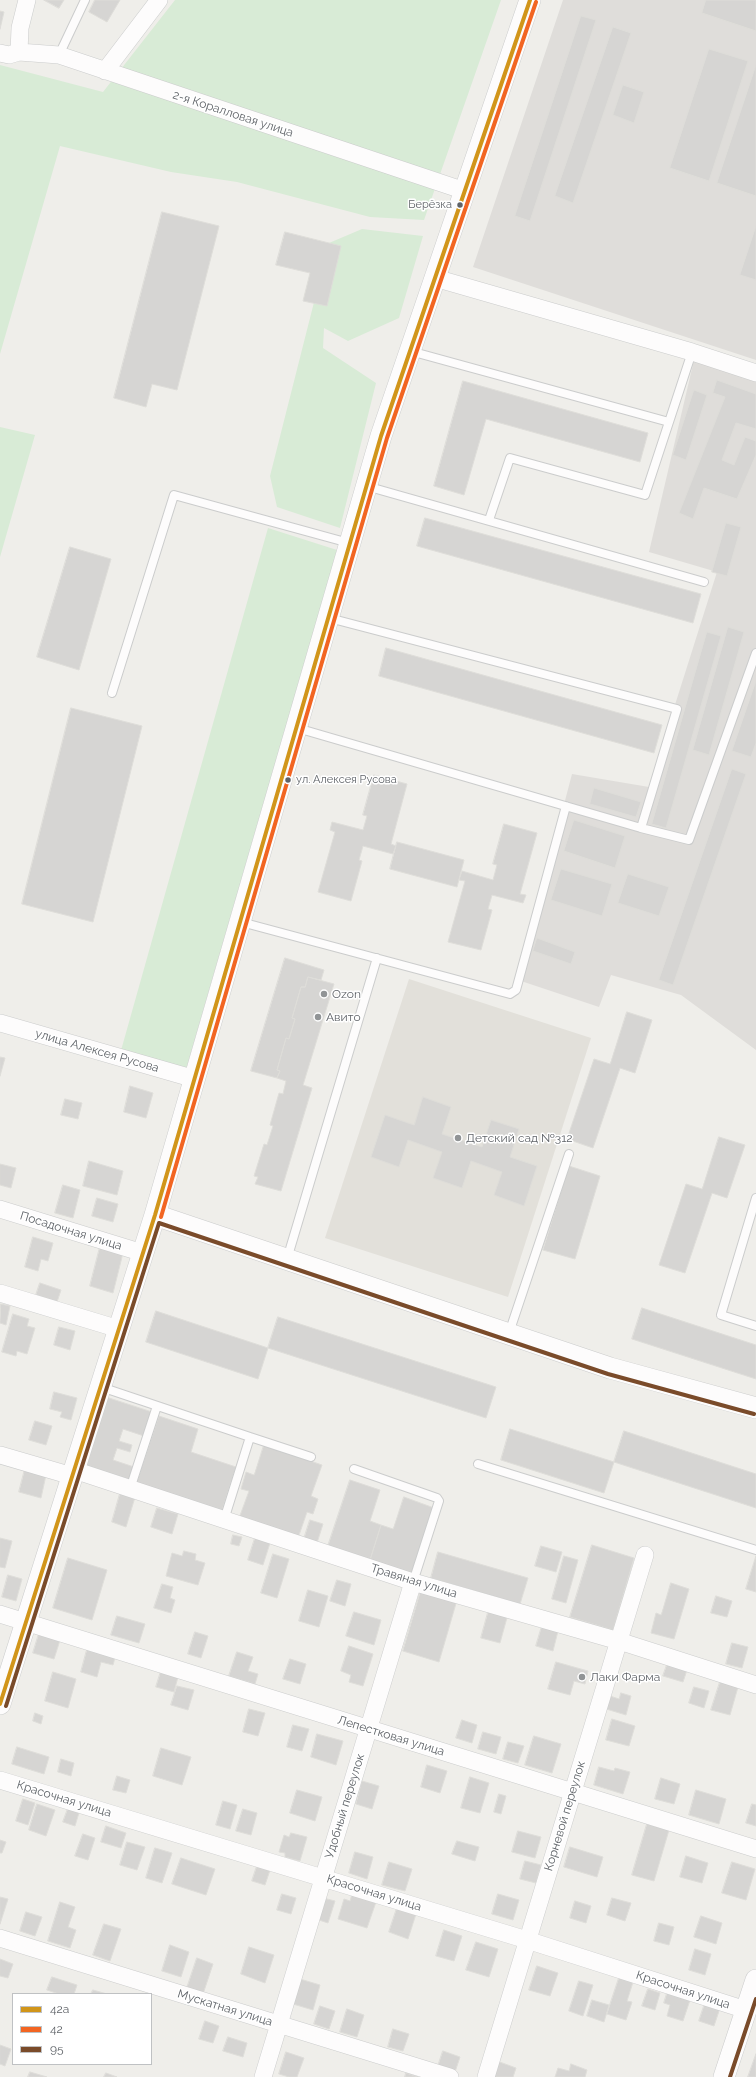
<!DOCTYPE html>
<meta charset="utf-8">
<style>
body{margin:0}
#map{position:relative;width:756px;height:2077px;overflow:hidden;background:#efeeea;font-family:Raleway,sans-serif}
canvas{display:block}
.legend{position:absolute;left:12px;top:1993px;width:140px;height:72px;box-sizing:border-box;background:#fff;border:1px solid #bfc1c3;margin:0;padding:5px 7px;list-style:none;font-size:12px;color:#5f6368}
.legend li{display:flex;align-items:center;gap:8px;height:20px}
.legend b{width:20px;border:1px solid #bfc1c3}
</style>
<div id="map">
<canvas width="756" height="2077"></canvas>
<ul class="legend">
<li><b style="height:5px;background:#d1951a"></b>42a</li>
<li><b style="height:5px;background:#f26522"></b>42</li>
<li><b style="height:5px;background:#7a4b2a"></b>95</li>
</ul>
</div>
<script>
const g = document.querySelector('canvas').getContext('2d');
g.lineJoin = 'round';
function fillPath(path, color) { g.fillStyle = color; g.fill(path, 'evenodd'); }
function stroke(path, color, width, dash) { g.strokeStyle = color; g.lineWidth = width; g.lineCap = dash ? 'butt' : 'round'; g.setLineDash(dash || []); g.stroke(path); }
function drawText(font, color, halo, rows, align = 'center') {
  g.font = font + ' Raleway,sans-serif'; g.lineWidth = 3; g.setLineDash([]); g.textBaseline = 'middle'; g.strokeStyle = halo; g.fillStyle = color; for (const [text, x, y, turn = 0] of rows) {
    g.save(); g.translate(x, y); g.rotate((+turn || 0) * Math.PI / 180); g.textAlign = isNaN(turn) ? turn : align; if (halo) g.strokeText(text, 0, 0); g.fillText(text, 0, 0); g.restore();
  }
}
fillPath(new Path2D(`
 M563,0H756V360L473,267Z
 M694,360L756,382V1050L681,995L611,975L599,1007L518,980L572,774L649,787L717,572L649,552Z`), '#dfddda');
fillPath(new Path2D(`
 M409,979L591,1038L508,1297L325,1238Z`), '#e2e0da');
fillPath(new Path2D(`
 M175,0H501L424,220L370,217L237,182L171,172L60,146L0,354V65L103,92Z
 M362,229L423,236L399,318L348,341L324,328L323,348L376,383L340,528L277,507L270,476L329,243Z
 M0,427L35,435L0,557Z
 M268,528L337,550L185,1073L120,1054Z`), '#d8ebd6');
const building = new Path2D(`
 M44,0H64L59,8Z
 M95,0H120L107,22L89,12Z
 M706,0H756V31L702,13Z
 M0,11L4,12L0,29Z
 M581,16L596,20L530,221L515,216Z
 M613,27L631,33L573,203L555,196Z
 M709,49L748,61L709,181L670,168Z
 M756,65V196L717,183Z
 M623,85L644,92L634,123L613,115Z
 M162,212L219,226L177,390L152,384L146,407L114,398Z
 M756,226V280L740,275Z
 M285,232L341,246L327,306L303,301L310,273L276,265Z
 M717,380L756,394V429L736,423L722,460L734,465L745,437L756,441V455L737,499L704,488L693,519L679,513L725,397L713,393Z
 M463,381L648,433L640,462L486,419L464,495L434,486Z
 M694,390L707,395L686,460L673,455Z
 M425,518L701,594L693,623L417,546Z
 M726,523L741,527L727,576L712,572Z
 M70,547L111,559L79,670L37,657Z
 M728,627L744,632L709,755L693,750Z
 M707,632L721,636L666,828L652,824Z
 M386,648L662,725L654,753L379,676Z
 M756,681V743L751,757L732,751Z
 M71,708L142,726L93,922L22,904Z
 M732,769L746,774L673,985L659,980Z
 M374,775L407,784L391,844L396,846L393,854L363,846L359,860L362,861L351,901L318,892L335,832L330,830L332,822L363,830L367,816L363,815Z
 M594,788L641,802L636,817L590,804Z
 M574,820L625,836L615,868L564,851Z
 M504,824L537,833L520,894L526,895L523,903L492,895L488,909L492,910L481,950L448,942L465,881L459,880L462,871L493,880L497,865L493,864Z
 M397,842L464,860L457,887L390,869Z
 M561,869L612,884L602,916L551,900Z
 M628,874L669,887L659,916L618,903Z
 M537,938L575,952L571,964L533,951Z
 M285,958L324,970L321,980L308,977L305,987H301L292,1018L295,1019L289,1039L286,1038L277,1070L280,1071L277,1078L251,1071Z
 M308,977L334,984L303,1085L312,1088L281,1191L255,1184L258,1177L254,1176L264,1144L267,1145L273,1126L270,1125L279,1093L283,1094L286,1081L277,1078L280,1071L277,1070L286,1038L289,1039L295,1019L292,1018L301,987H305Z
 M627,1012L652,1020L635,1073L620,1068L593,1148L567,1139L594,1059L610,1064Z
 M0,1057L5,1058L0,1076Z
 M130,1086L153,1093L146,1118L124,1112Z
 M423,1097L451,1107L442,1134L482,1147L491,1120L519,1129L510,1157L537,1166L524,1206L494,1195L502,1172L471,1161L462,1188L433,1178L442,1152L408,1140L399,1167L371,1157L385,1115L414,1125Z
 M65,1099L82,1103L78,1119L61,1115Z
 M719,1137L745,1145L727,1198L712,1193L685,1273L659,1265L686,1184L702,1189Z
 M89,1161L123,1171L117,1195L83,1186Z
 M0,1164L16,1168L11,1188L0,1185Z
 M569,1166L600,1176L575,1259L543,1250Z
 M63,1185L80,1190L73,1218L55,1213Z
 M97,1198L118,1204L113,1222L92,1216Z
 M33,1237L53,1243L48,1261L41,1259L38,1271L25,1267Z
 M100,1247L123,1253L113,1293L90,1286Z
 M40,1283L61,1290L57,1302L36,1295Z
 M1,1304L10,1306L6,1325L0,1323Z
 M642,1308L756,1345V1379L632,1339Z
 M156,1311L268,1348L258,1379L146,1342Z
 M13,1314L29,1319L27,1326L35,1328L27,1354L17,1351L16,1356L2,1352Z
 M278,1317L496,1387L486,1418L268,1348Z
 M59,1327L75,1331L70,1350L54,1345Z
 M54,1392L77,1398L71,1420L60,1417L62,1412L50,1409Z
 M106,1397L152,1412L144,1436L123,1429L119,1441L132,1445L130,1452L117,1448L113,1460L134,1467L127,1487L82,1472Z
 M159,1416L198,1429L191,1452L236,1467L221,1513L136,1485Z
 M35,1421L52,1426L46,1445L29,1440Z
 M510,1429L614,1462L604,1493L501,1460Z
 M624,1431L756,1474V1508L614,1462Z
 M264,1445L322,1465L311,1496L318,1499L313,1514L307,1512L297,1541L238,1521L249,1491L241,1489L246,1472L254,1475Z
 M25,1469L46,1475L41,1498L19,1492Z
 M350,1480L380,1490L370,1521L381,1525L370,1560L328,1546Z
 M121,1490L136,1494L126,1527L112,1522Z
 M404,1497L434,1508L412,1574L370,1560L381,1525L393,1529Z
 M157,1508L178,1514L172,1534L151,1527Z
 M310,1520L323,1524L316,1546L303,1542Z
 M233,1535L242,1537L239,1546L231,1544Z
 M0,1538L12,1541L5,1568L0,1567Z
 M255,1538L270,1543L263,1565L248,1560Z
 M592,1545L634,1558L613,1630L570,1617Z
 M541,1546L562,1552L556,1572L535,1566Z
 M184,1551L196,1554L195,1560L205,1563L198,1585L166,1576L172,1553L182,1556Z
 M438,1552L528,1578L520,1604L431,1578Z
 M273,1554L289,1559L277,1598L261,1593Z
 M564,1556L578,1560L566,1603L552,1599Z
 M756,1556V1592L746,1589Z
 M68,1558L107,1570L92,1620L53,1608Z
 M8,1575L22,1579L16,1601L2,1597Z
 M337,1580L351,1584L345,1606L330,1601Z
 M671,1583L689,1589L674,1639L651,1633L656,1613L661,1615Z
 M162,1584L173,1587L170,1598L175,1600L171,1613L154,1608Z
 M308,1590L328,1596L319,1627L299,1621Z
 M421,1590L457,1600L439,1662L403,1651Z
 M716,1596L732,1601L727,1617L711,1613Z
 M489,1609L508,1614L500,1643L481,1638Z
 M354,1612L381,1620L374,1645L346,1636Z
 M117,1616L145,1624L139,1643L111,1635Z
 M542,1626L558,1631L553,1651L536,1646Z
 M41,1627L62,1634L54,1659L33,1653Z
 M195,1632L208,1636L201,1658L188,1654Z
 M732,1643L748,1647L742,1668L726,1664Z
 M88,1646L116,1654L113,1665L101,1662L97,1677L81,1672Z
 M349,1646L373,1654L363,1686L349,1682L351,1675L341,1671Z
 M237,1652L253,1657L248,1671L258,1674L255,1684L229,1676Z
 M290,1659L306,1664L300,1684L283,1679Z
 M556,1662L588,1671L585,1684L574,1681L570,1695L548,1689Z
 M668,1662L688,1667L683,1682L663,1676Z
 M162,1668L179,1673L174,1692L156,1687Z
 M53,1672L76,1679L68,1708L45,1701Z
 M720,1682L738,1687L730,1715L711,1710Z
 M177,1686L194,1690L188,1710L171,1705Z
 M694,1687L709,1691L704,1708L689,1703Z
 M621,1693L631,1696L626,1715L603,1708L607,1695L619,1699Z
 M249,1709L265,1713L258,1736L243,1732Z
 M35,1713L43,1716L41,1724L33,1721Z
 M612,1719L635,1726L629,1746L606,1740Z
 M462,1720L477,1725L472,1743L456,1738Z
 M293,1725L309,1729L302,1751L287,1747Z
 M483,1732L501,1737L496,1754L478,1749Z
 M317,1734L343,1741L336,1765L311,1757Z
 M534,1736L561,1744L552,1773L525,1765Z
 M508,1742L524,1746L518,1763L503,1759Z
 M17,1747L49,1757L44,1774L12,1764Z
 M161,1748L191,1757L182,1785L153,1776Z
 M61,1759L74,1763L71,1776L58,1772Z
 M427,1765L447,1771L440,1793L421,1787Z
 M599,1767L614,1771L615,1768L630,1772L623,1794L594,1785Z
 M117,1776L130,1780L126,1793L113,1790Z
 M470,1777L489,1783L480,1813L461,1808Z
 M661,1778L680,1784L674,1804L655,1799Z
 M362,1781L379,1786L372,1809L356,1804Z
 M297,1790L322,1797L315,1821L290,1813Z
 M696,1790L726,1799L719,1824L689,1815Z
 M499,1794L506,1796L501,1814L494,1812Z
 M23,1799L35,1803L28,1825L16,1821Z
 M223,1801L237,1805L230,1829L216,1825Z
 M70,1803L81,1806L75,1826L63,1822Z
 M37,1804L55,1810L46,1836L29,1830Z
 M752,1804L756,1805V1826L746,1823Z
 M243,1809L257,1813L251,1835L236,1831Z
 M647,1824L669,1830L654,1881L632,1875Z
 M106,1826L126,1833L121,1848L101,1842Z
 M518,1831L541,1837L535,1858L512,1852Z
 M291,1833L307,1837L300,1861L285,1857V1853L279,1852L284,1835L289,1837Z
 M83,1834L95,1838L88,1860L75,1856Z
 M0,1840L6,1842L2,1853H0Z
 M457,1841L479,1847L475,1861L452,1854Z
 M127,1842L145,1847L137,1870L120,1865Z
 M570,1847L603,1857L597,1877L564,1867Z
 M155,1848L172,1853L162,1883L146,1878Z
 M355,1852L373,1857L367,1879L349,1873Z
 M686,1856L708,1863L702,1883L680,1877Z
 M181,1858L215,1869L206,1895L172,1884Z
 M525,1861L541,1865L536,1883L520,1879Z
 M389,1862L412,1869L405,1891L382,1885Z
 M732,1862L755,1869L746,1900L722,1893Z
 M257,1866L270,1870L265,1885L252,1881Z
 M282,1894L296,1898L291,1914L277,1910Z
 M352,1894L376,1902L367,1928L338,1919L344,1899L350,1901Z
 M498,1894L519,1900L513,1920L492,1914Z
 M0,1897L8,1899L0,1924Z
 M323,1898L335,1901L328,1923L316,1919Z
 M612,1898L631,1903L625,1921L607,1915Z
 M575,1901L591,1906L586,1923L570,1918Z
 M60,1902L75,1907L68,1927L76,1930L70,1948L48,1941Z
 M397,1908L416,1914L408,1939L389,1932Z
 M26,1912L42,1917L35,1936L20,1931Z
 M701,1916L722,1923L716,1944L694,1937Z
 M659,1923L674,1927L669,1945L654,1941Z
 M104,1924L121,1929L110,1961L93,1955Z
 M444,1930L462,1936L454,1961L436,1956Z
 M476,1942L498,1949L489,1977L466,1970Z
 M170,1945L189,1952L181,1977L162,1971Z
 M249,1947L274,1955L265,1983L241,1974Z
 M695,1949L711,1954L705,1975L689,1970Z
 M197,1958L213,1964L203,1994L187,1988Z
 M0,1959L13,1964L8,1978L0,1976Z
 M537,1966L558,1973L550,1996L529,1990Z
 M620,1975L634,1979L627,2001L632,2002L626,2020L607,2014Z
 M52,1977L77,1985L74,1994H59L47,1990Z
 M300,1979L320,1985L313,2010L293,2004Z
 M579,1981L593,1985L583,2016L569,2011Z
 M669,1987L692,1994L683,2021L667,2016L670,2005L664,2003Z
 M648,1989L660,1993L655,2010L642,2006Z
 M93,1990L107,1994H91Z
 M592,2000L609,2005L604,2022L587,2016Z
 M706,2000L721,2005L714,2026L699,2021Z
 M320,2006L335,2011L329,2029L314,2024Z
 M347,2009L364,2015L357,2037L340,2032Z
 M205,2021L219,2026L213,2043L199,2039Z
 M393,2029L409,2034L403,2051L388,2047Z
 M228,2037L247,2043L243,2057L223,2051Z
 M0,2045L11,2049L5,2066L0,2064Z
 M443,2051L460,2057L455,2072L438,2066Z
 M286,2052L304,2058L297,2077H289L279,2074Z
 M756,2054V2077H748Z
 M497,2061L516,2068L513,2077H492Z
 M571,2064L587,2070L585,2077H555L558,2068L569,2071Z
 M30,2072L47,2077H28Z
 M106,2073L117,2077H104Z
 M406,2073L418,2077H405Z`);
fillPath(building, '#d6d5d3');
stroke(building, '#deddd9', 1);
const service = new Path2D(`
 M59,55L85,0
 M410,351L669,422
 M366,486L704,582
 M489,520L510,458L645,495L692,352
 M112,693L174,495L349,543
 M297,728L641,828L677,709L329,618
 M641,828L689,840L756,653
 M241,922L510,994L516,990L566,806
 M756,1198L721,1315L756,1326
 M287,1259L377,958
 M509,1333L569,1154
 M101,1387L250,1437L224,1520
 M250,1437L311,1457
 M478,1464L756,1550
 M354,1469L437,1498L439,1501L413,1582
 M130,1489L157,1406`);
const minor = new Path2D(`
 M19,52L20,28L27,0
 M0,53L9,55L19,52L59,55L465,191
 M105,71L159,0
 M435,278L692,352L756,373
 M0,1023L195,1079
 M0,1209L143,1253
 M0,1293L119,1329
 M0,1455L72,1476
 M74,1470L413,1582L619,1641L756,1685
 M0,1614L756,1849
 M0,1780L527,1940L746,2010
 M0,1938L450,2077
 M263,2077L413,1582
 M486,2077L645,1555`);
const tertiary = new Path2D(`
 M155,1215L610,1368L756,1408
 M0,1704L155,1215L381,436L530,0
 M724,2077L756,1980`);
stroke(service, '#cbcccc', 10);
stroke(minor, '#cbcccc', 18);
stroke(tertiary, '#cbcccc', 22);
stroke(service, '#fdfcfc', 8);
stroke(minor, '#fdfcfc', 17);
stroke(tertiary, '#fdfcfc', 21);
stroke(new Path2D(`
 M0,1704L155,1215L381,436L530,0`), '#d1951a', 4);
stroke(new Path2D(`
 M161,1217L387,438L536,2`), '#f26522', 4);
stroke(new Path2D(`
 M6,1706L159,1223L608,1374L754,1414
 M730,2077L756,1999`), '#7a4b2a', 4);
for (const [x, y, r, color] of [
 [460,205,3.5,"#5f6368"],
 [288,780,3.5,"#5f6368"],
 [324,994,4,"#919496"],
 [318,1017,4,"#919496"],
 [458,1138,4,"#919496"],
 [582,1677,4,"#919496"]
]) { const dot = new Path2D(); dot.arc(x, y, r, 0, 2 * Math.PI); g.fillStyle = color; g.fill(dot); stroke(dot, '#fff', 1.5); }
drawText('11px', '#5f6368', '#fff', [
 ["Берёзка",452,205],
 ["ул. Алексея Русова",296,780,"left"]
], 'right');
drawText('12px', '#5f6368', '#fff', [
 ["2-я Коралловая улица",233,114,18],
 ["улица Алексея Русова",97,1051,16],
 ["Посадочная улица",71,1231,17],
 ["Травяная улица",414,1581,17],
 ["Лепестковая улица",391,1736,17],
 ["Красочная улица",64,1799,17],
 ["Удобный переулок",345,1806,-73],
 ["Корневой переулок",565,1816,-73],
 ["Красочная улица",374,1893,17],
 ["Красочная улица",683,1990,18],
 ["Мускатная улица",225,2008,17]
]);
drawText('12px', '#5f6368', '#fff', [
 ["Ozon",332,994],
 ["Авито",326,1017],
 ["Детский сад №312",466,1138],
 ["Лаки Фарма",590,1677]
], 'left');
</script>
